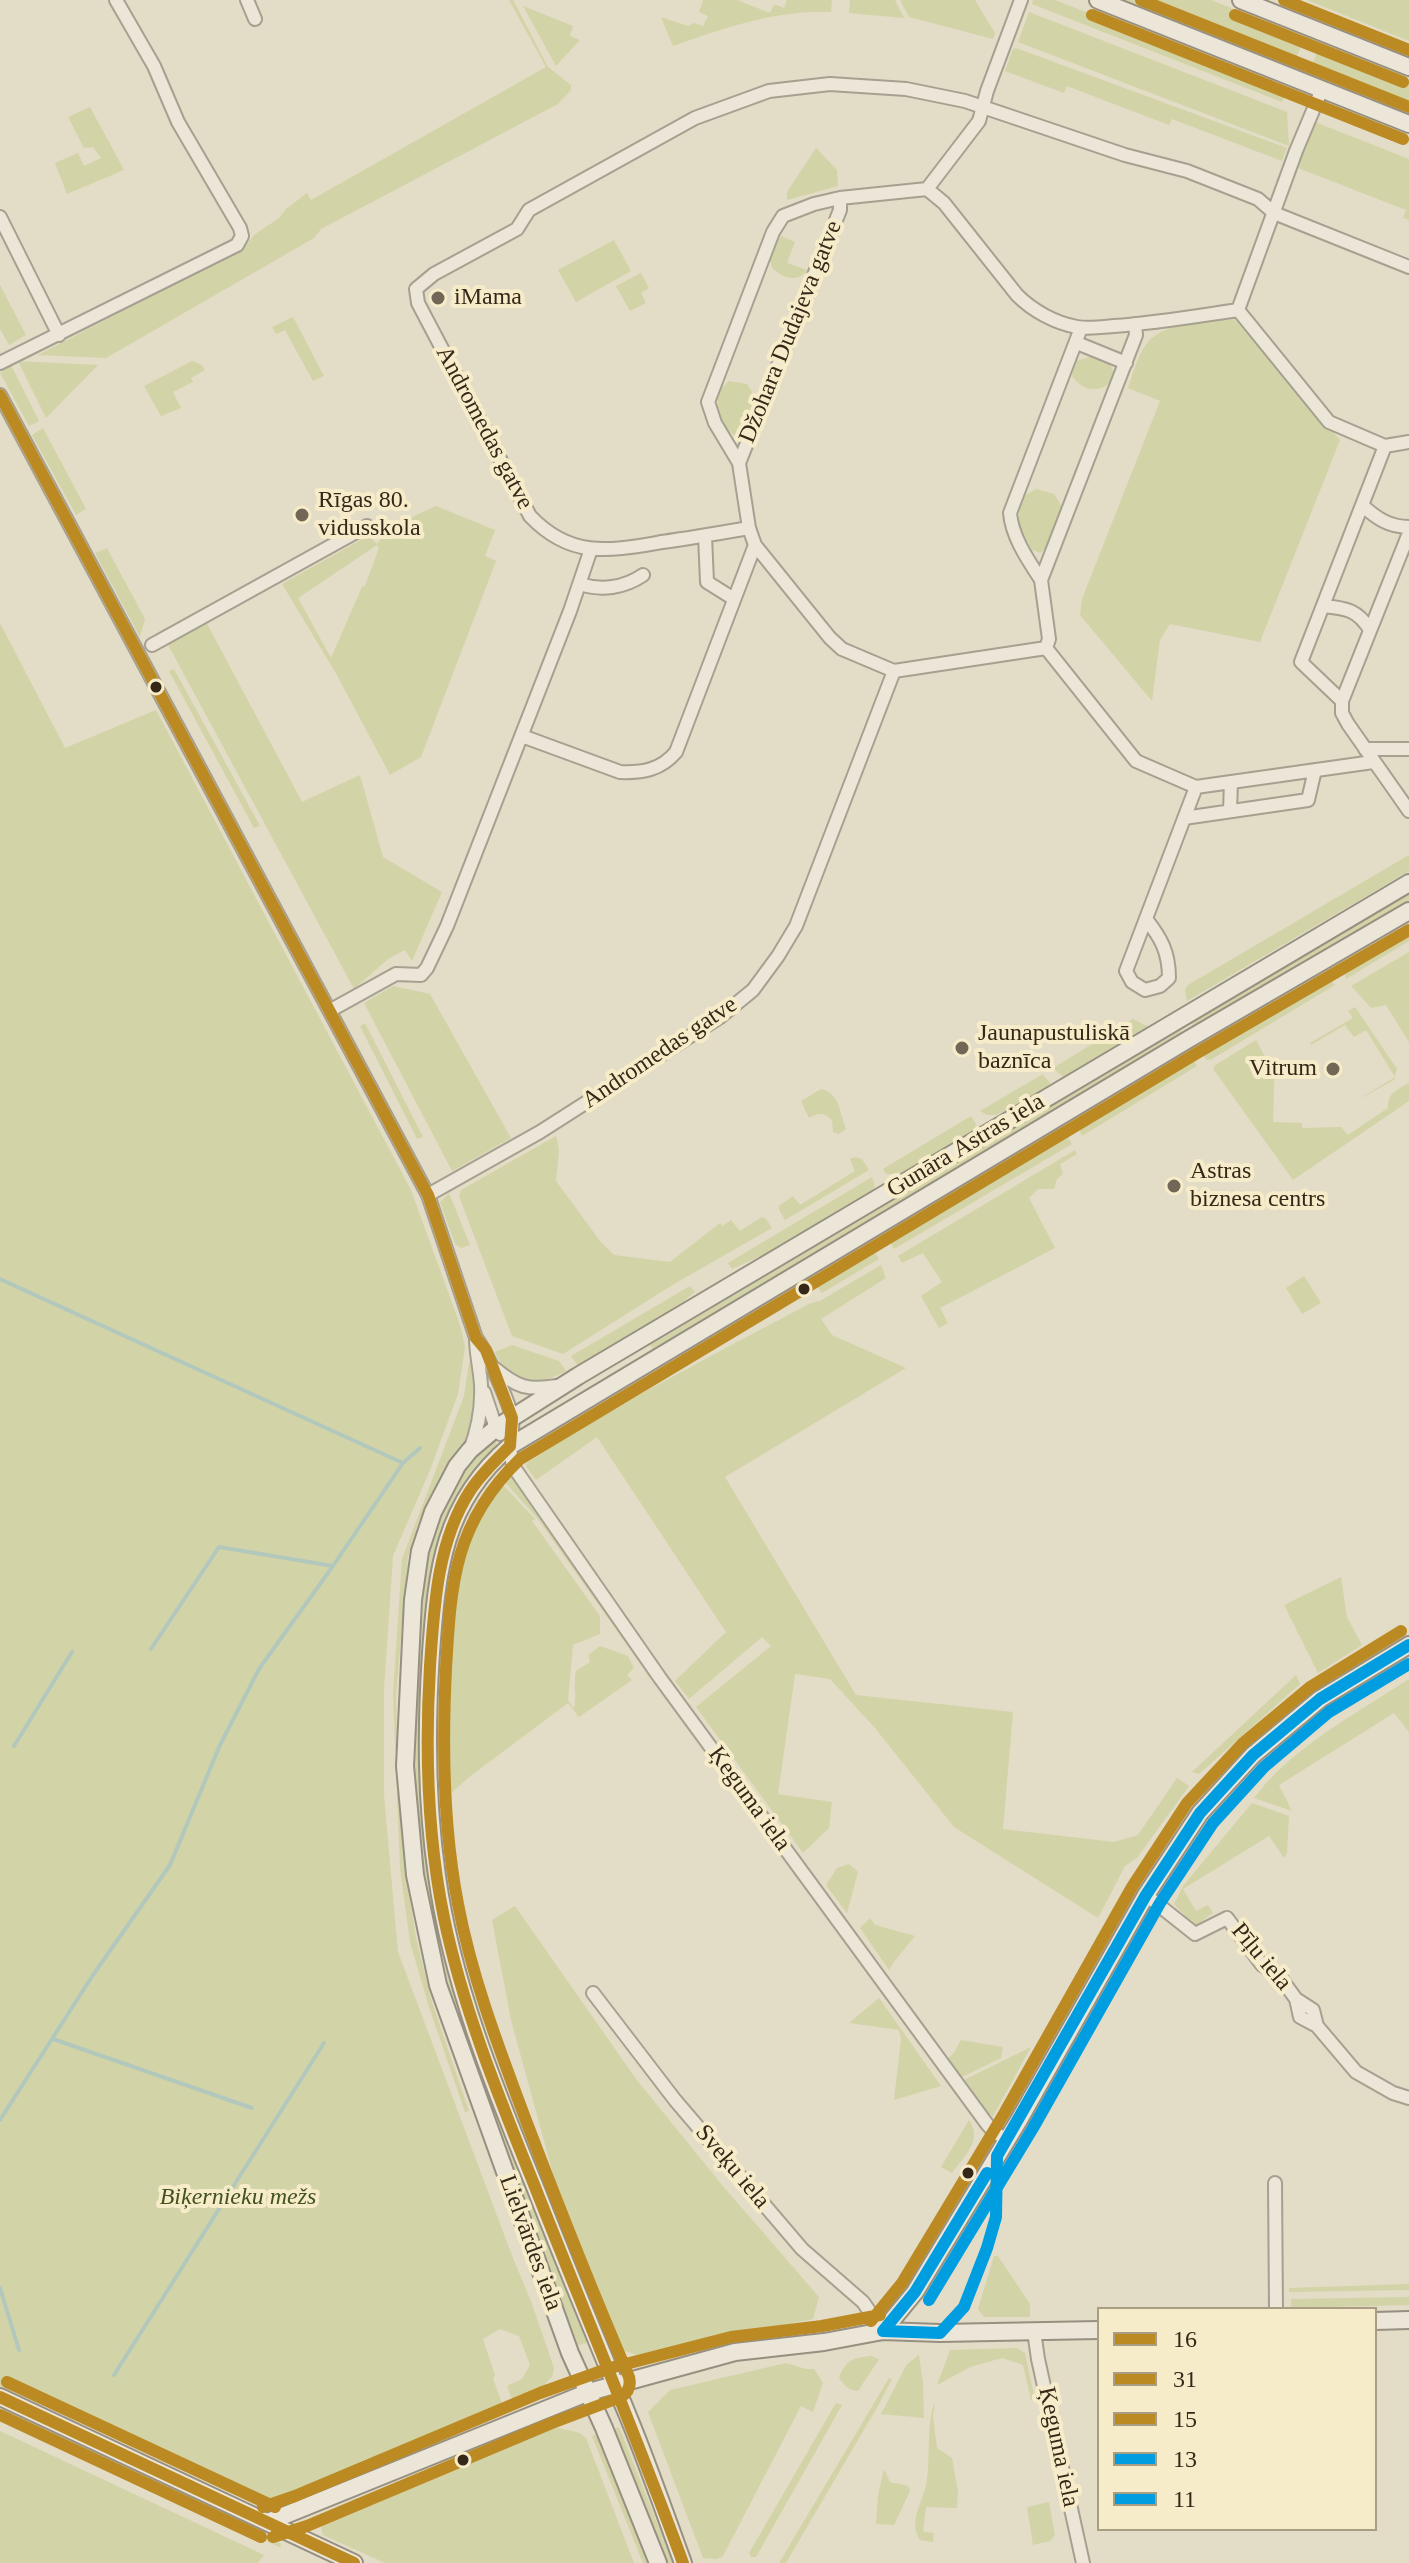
<!DOCTYPE html>
<meta charset="utf-8">
<style>
body{margin:0}
#map{position:relative;width:1409px;height:2563px;overflow:hidden;background:#e3dcc6;font-family:Georgia,serif}
canvas{display:block}
.legend{position:absolute;left:1097px;top:2307px;width:280px;height:224px;box-sizing:border-box;background:#f7ecc9;border:2px solid #a99e83;margin:0;padding:10px 14px;list-style:none;font-size:24px;color:#352819}
.legend li{display:flex;align-items:center;gap:16px;height:40px}
.legend b{width:40px;border:2px solid #a99e83}
</style>
<div id="map">
<canvas width="1409" height="2563"></canvas>
<ul class="legend">
<li><b style="height:10px;background:#bb8a23"></b>16</li>
<li><b style="height:10px;background:#bb8a23"></b>31</li>
<li><b style="height:10px;background:#bb8a23"></b>15</li>
<li><b style="height:10px;background:#009de0"></b>13</li>
<li><b style="height:10px;background:#009de0"></b>11</li>
</ul>
</div>
<script>
const g = document.querySelector('canvas').getContext('2d');
g.lineJoin = 'round';
function fillPath(path, color) { g.fillStyle = color; g.fill(path, 'evenodd'); }
function stroke(path, color, width, dash) { g.strokeStyle = color; g.lineWidth = width; g.lineCap = dash ? 'butt' : 'round'; g.setLineDash(dash || []); g.stroke(path); }
function drawText(font, color, halo, rows, align = 'center') {
  g.font = font + ' Georgia,serif'; g.lineWidth = 8; g.setLineDash([]); g.textBaseline = 'middle'; g.strokeStyle = halo; g.fillStyle = color; for (const [text, x, y, turn = 0] of rows) {
    g.save(); g.translate(x, y); g.rotate((+turn || 0) * Math.PI / 180); g.textAlign = isNaN(turn) ? turn : align; if (halo) g.strokeText(text, 0, 0); g.fillText(text, 0, 0); g.restore();
  }
}
fillPath(new Path2D(`
 M509,0H513L548,67L571,85V90L558,104L321,229L314,238L106,358L38,355L244,248L254,235L279,218L286,209L307,193L311,200L546,67Z
 M703,0H737L770,13L774,4L784,8L787,0H832L831,12C775,10 725,28 673,46L661,17L688,26L694,23L703,26L708,16L699,12Z
 M850,0H895L904,18L849,13Z
 M900,0H975L995,33L993,39L909,17Z
 M1033,0H1055L1287,91L1282,102L1032,4Z
 M1120,0H1211L1305,37L1292,67Z
 M1307,0H1409V41Z
 M523,6L573,26L570,36L580,40L556,66Z
 M1029,12L1287,112L1289,146L1018,42Z
 M1328,17L1409,49V59L1325,24Z
 M1320,44L1409,78V113L1309,73Z
 M1016,48L1287,148L1282,161L1172,119L1169,125L1067,86L1064,93L1005,71L1013,49Z
 M90,107L124,170L67,194L55,163L78,153L84,166L101,158L93,147L84,148L68,117Z
 M1315,122L1409,159V220L1403,218L1406,210L1298,168Z
 M816,148L837,170L838,186L787,200V192Z
 M781,236L795,242L787,263L807,270C798,284 782,277 772,268L769,255Z
 M614,240L631,271L576,302L558,270Z
 M641,273L649,288L641,293L646,303L630,311L616,286Z
 M0,285L26,335L9,345L0,329Z
 M293,317L324,376L313,381L285,330L276,334L272,327Z
 M1234,319L1340,440L1260,642L1170,624L1160,640L1152,701L1080,615L1082,599L1160,401L1128,388C1133,373 1138,353 1149,341C1169,320 1208,323 1234,319Z
 M1093,356C1140,369 1095,410 1072,376L1076,361Z
 M18,361L98,365L46,418Z
 M192,361L202,365L205,370L191,378L193,382L173,392L181,408L161,416L144,386Z
 M11,365L39,421L29,426L0,373Z
 M729,381L747,384L758,401L744,433L737,437C722,429 714,406 719,390Z
 M43,428L86,509L76,515L32,435Z
 M1036,489L1054,494L1062,507L1047,546L1041,553L1032,550C1019,526 1014,522 1024,496Z
 M436,506L495,530L485,556L496,561L421,757L390,775L337,675L282,584L366,537L369,536L377,544C390,526 416,515 436,506ZM377,545L379,548L365,586L362,587L331,658L298,598Z
 M107,548L145,619L140,637L95,553Z
 M206,622L302,802L360,775L383,857L442,892L412,961L405,950L388,959L354,989L167,643Z
 M0,623L65,748L156,710L411,1190L460,1325L465,1347L458,1394L430,1470L393,1556L384,1689V1795L398,1952L514,2261L531,2301L554,2368L552,2377L545,2384L550,2393L515,2408L507,2386L522,2379L530,2365L519,2336L500,2329L483,2339L495,2375L493,2379L505,2412L270,2505L236,2492L0,2386Z
 M174,669L260,826L254,828L169,671Z
 M1409,855V871L1187,1001L1185,990L1188,985Z
 M1409,893V900L1194,1028L1192,1022Z
 M1409,927V941L1346,979L1344,972L1348,963Z
 M1409,952V1042L1386,1005L1371,1008L1351,986Z
 M1322,980L1331,981L1335,985L1212,1059L1207,1060L1196,1047L1267,1005Z
 M393,986L430,994L511,1138L452,1171L364,1003Z
 M1355,1007L1397,1069L1394,1080L1356,1101L1395,1077L1366,1030L1354,1037L1345,1025L1311,1045L1310,1043L1353,1018L1348,1011Z
 M1133,1019L1151,1028L1064,1078L1053,1068Z
 M365,1023L423,1137L417,1139L360,1026Z
 M1181,1030L1182,1035L653,1350L650,1345Z
 M1256,1040L1266,1059H1273L1275,1061L1273,1122L1302,1123V1128L1341,1127L1348,1135L1388,1108C1387,1093 1397,1090 1409,1083V1101L1293,1180L1214,1070V1066Z
 M1189,1052L1197,1066L1082,1136L1078,1127L1080,1122L1148,1082L1169,1064Z
 M1043,1074L1050,1083L1047,1091L996,1115H987L980,1111Z
 M821,1089C839,1092 840,1113 846,1129L839,1134L833,1132L832,1120C824,1112 818,1113 809,1118L801,1101Z
 M971,1116L976,1124L974,1133C952,1146 912,1176 886,1174L883,1169Z
 M1061,1133L1066,1135L1072,1144L894,1249L889,1240L892,1228L1016,1154L1041,1145Z
 M556,1136L559,1150L556,1181L600,1241L614,1255L670,1262L720,1223L723,1226L731,1220L740,1231L762,1217L766,1219L772,1228L674,1284L563,1354L512,1336L459,1196L461,1190Z
 M1075,1150L1077,1154L1060,1164L1063,1174L1057,1179L1054,1189H1038L1029,1198L1055,1248L940,1308L948,1323L939,1328L921,1296L942,1282L923,1253L902,1263L898,1256Z
 M855,1157L862,1159L869,1170L785,1220L779,1210V1206L793,1196L800,1205L855,1171L850,1159Z
 M872,1177L875,1187L866,1197L785,1245L732,1269L728,1263Z
 M449,1193L470,1245L461,1248L455,1244L440,1202Z
 M868,1247L872,1249L879,1259L822,1293L815,1284L816,1281L840,1266L849,1255Z
 M881,1265L886,1278L821,1319L832,1335L906,1368L725,1477L856,1695L1013,1712L1003,1829L1114,1842L1138,1835L1177,1778L1189,1786L1137,1858L1125,1866L1098,1918L954,1827L875,1728L830,1679L795,1674L778,1794L832,1802L829,1828L803,1853L696,1707L771,1646L762,1637L689,1699L675,1681L726,1632L597,1437L536,1480L526,1466L527,1463C618,1403 715,1354 811,1303L820,1301Z
 M1304,1276L1321,1303L1302,1314L1286,1288Z
 M690,1286L695,1292L663,1318L578,1366L571,1356Z
 M777,1304L783,1305V1309L678,1365L682,1354L741,1319Z
 M512,1345L559,1361L566,1371C535,1387 510,1389 495,1352Z
 M469,1363H471L477,1406L471,1433L442,1477L418,1523L408,1557L396,1695L398,1795L405,1867L416,1938L432,2002L469,2111L465,2112L428,2004L410,1942L400,1868L393,1694L402,1559L464,1396Z
 M492,1440L496,1442L497,1448C470,1475 448,1508 437,1546C428,1580 426,1619 424,1655C422,1693 418,1732 420,1770C424,1849 438,1929 457,2005L587,2343L578,2345L450,2006L440,1968L416,1840L411,1769L419,1614L428,1545L440,1513L466,1465Z
 M509,1477L515,1480L652,1677L650,1678L538,1519L504,1481Z
 M500,1482L535,1519L532,1521L600,1616V1634L573,1645L568,1700L574,1709C577,1697 573,1684 576,1671L590,1662L588,1655L600,1646L628,1656L634,1668L627,1675L632,1680L579,1717L568,1703L469,1777L449,1795L445,1714L452,1601L459,1552L476,1514L491,1488Z
 M1341,1577L1347,1617L1362,1645L1318,1673L1284,1605Z
 M1409,1664V1670C1379,1687 1348,1705 1320,1725C1257,1770 1210,1830 1170,1895L1168,1893C1205,1827 1255,1769 1316,1723C1345,1702 1378,1683 1409,1664Z
 M1296,1675L1300,1684L1199,1774L1192,1772Z
 M1409,1679V1732L1394,1713L1279,1785L1292,1811L1254,1798C1292,1747 1356,1714 1409,1679Z
 M1252,1803L1289,1816L1287,1853L1284,1858L1269,1836L1183,1889L1196,1911L1208,1905L1213,1913L1195,1926L1174,1904L1183,1886Z
 M849,1864L858,1872L847,1913L826,1885L837,1868Z
 M515,1906L636,2079L722,2185L819,2297L813,2319L637,2355L619,2349L599,2319L555,2181L511,2020L492,1920Z
 M870,1918L875,1925L915,1936L893,1963L889,1970L860,1928Z
 M879,1998L941,2086L894,2100L901,2039L899,2030L849,2023Z
 M961,2040L1003,2047L1001,2058L962,2077L947,2059L954,2053Z
 M1031,2047L993,2116L989,2114L964,2080Z
 M969,2120C983,2141 964,2156 952,2173L941,2167Z
 M994,2256H998L1030,2304V2317H984L978,2309Z
 M1409,2284V2290L1289,2292V2288Z
 M1409,2297V2305L1291,2308V2299Z
 M1017,2348L1025,2353L1035,2400H1031L1023,2365L1002,2358L970,2367L937,2385L950,2350Z
 M919,2355L923,2383L924,2418L881,2414L907,2364Z
 M871,2356L879,2359L858,2391C848,2390 844,2386 839,2377C847,2359 853,2358 871,2356Z
 M786,2363L806,2369H814L823,2383L813,2412L801,2406L723,2556L717,2559L703,2558L648,2412L670,2390Z
 M889,2378L892,2379L879,2404L786,2563H779Z
 M836,2403L842,2405L756,2557H751L749,2553Z
 M935,2403L933,2416L937,2448L952,2458L958,2492L957,2508L926,2507L923,2532L934,2533L933,2542L920,2540C907,2520 925,2500 927,2479C930,2461 927,2415 935,2403Z
 M554,2427L580,2433L586,2438L634,2563H385L323,2535L321,2528L326,2515Z
 M619,2427L673,2563H664L611,2430Z
 M0,2431L264,2555L258,2563H0Z
 M597,2434L649,2563H643L592,2436Z
 M69,2442L280,2543L281,2548L64,2444Z
 M884,2469L890,2482L908,2486L910,2491L894,2525L876,2524L878,2495Z
 M1049,2502L1055,2535L1050,2541L1033,2545L1027,2507Z`), '#d2d4a7');
stroke(new Path2D(`
 M0,1279L403,1463
 M151,1649L219,1547L333,1566
 M14,1746L72,1652
 M53,2039L252,2108
 M0,2120L93,1975L170,1865L220,1745L259,1669L333,1566L403,1463L420,1448
 M0,2288L19,2350
 M114,2375L324,2043`), '#b3c8bc', 4);
const street = new Path2D(`
 M247,0L255,19
 M927,189L979,121L987,91L1021,0
 M0,217L59,335
 M1238,310L1296,151L1322,89
 M1077,343L1126,363
 M0,363L237,245L242,236L240,228L178,122L154,66L116,0
 M0,395L428,1195L476,1338C485,1349 511,1405 512,1419C514,1436 506,1452 515,1469L660,1678L987,2124L995,2133L1007,2139
 M739,463L715,423L708,402L773,232L783,216L814,204L840,198L927,189L944,203L1017,295C1033,311 1055,323 1077,327C1089,329 1102,327 1114,326C1156,323 1197,316 1238,310L1329,422L1385,446L1409,442
 M1362,505C1376,518 1389,527 1409,527
 M749,528L739,463L840,210V198
 M1409,533L1342,701V713L1348,724L1409,811
 M705,536L707,582L734,599
 M1041,580C1028,560 1012,537 1010,513L1081,328
 M580,584C601,591 624,588 643,575
 M1323,606C1346,608 1358,610 1370,630
 M152,645L367,526
 M1046,648L1049,639L1041,580L1136,335L1135,324
 M1342,701L1301,662L1385,446
 M522,736L620,772C642,773 661,770 676,752L755,545
 M1365,749H1409
 M1373,762L1196,787L1136,761L1046,648L894,671L842,649L830,638L755,545L749,528C720,533 691,538 662,542C609,551 571,559 530,516L418,303L416,289L434,274L517,229L529,210L695,118L769,91L830,84L906,89L965,101L1125,155L1187,171L1258,199L1274,213L1409,267
 M1230,811L1231,782
 M1184,818L1308,800L1315,770
 M1146,919C1161,938 1169,952 1169,978L1160,986L1145,990L1132,982L1126,971L1196,787
 M331,1010L396,974L421,975L427,968L447,926L570,611L591,549
 M428,1195L540,1132L720,1017L753,990L778,956L796,926L894,671
 M494,1368C517,1387 527,1391 557,1386
 M484,1392L496,1428L500,1434
 M470,1450C478,1429 482,1407 481,1385C480,1369 476,1354 476,1338
 M1146,1895L1195,1934L1227,1918L1262,1965L1277,1973L1296,1999L1300,2017L1317,2026L1356,2072L1393,2093L1409,2098
 M593,1993L675,2100L802,2249L863,2302L883,2331
 M1296,1999L1313,2010L1317,2026
 M1275,2183L1276,2309
 M1034,2331L1038,2359L1083,2563`);
const secondary = new Path2D(`
 M1098,0L1409,124
 M1241,0L1409,67
 M1375,2321L1409,2320
 M883,2331L915,2292L1019,2120L1146,1895L1200,1813L1253,1755L1320,1699L1409,1645
 M0,2397L354,2563
 M268,2522L589,2392L735,2352L824,2342L883,2331L940,2333L1099,2330
 M658,2563L604,2428L570,2353L438,1985L415,1875L405,1766L413,1600L420,1551L433,1512L457,1466L470,1450L496,1428L578,1376L1409,883
 M683,2563C665,2514 648,2464 628,2416C597,2341 566,2267 537,2192C496,2091 452,1985 437,1876C426,1800 426,1729 431,1653C437,1570 443,1503 510,1446L1189,1039L1409,911`);
stroke(street, '#a7a090', 16);
stroke(secondary, '#978f80', 20);
stroke(street, '#ebe6d8', 12);
stroke(secondary, '#ebe6d8', 16);
stroke(new Path2D(`
 M0,395L428,1195L476,1338L486,1350L512,1418L510,1446C496,1460 481,1474 470,1491C437,1542 434,1607 430,1666C425,1750 427,1835 444,1918C464,2013 501,2102 537,2192C586,2316 637,2438 683,2563
 M0,2397L354,2563`), '#bb8a23', 12);
stroke(new Path2D(`
 M1092,15L1403,139
 M1235,15L1403,82
 M0,2415L261,2537
 M273,2537L307,2526L552,2423L621,2397C629,2392 631,2385 629,2377C592,2291 558,2205 525,2118C499,2048 472,1978 458,1904C443,1827 442,1748 446,1669C451,1582 454,1523 520,1459L1197,1053L1409,930`), '#bb8a23', 12);
stroke(new Path2D(`
 M1141,0L1409,107
 M1284,0L1409,50
 M871,2321L902,2283L1005,2112L1132,1887L1187,1803L1243,1743L1310,1687L1401,1631
 M7,2382L275,2507
 M263,2507L295,2496L540,2393L610,2368L731,2337L822,2326L880,2315`), '#bb8a23', 12);
stroke(new Path2D(`
 M883,2331L940,2333L964,2307L987,2248L996,2217L997,2156L1146,1895L1200,1813L1253,1755L1320,1699L1409,1645
 M883,2331L915,2292L987,2173`), '#009de0', 12);
stroke(new Path2D(`
 M929,2300L1033,2128L1160,1903L1213,1823L1264,1767L1329,1712L1409,1664`), '#009de0', 12);
for (const [x, y, r, color] of [
 [438,298,8,"#726756"],
 [302,515,8,"#726756"],
 [156,687,7,"#352819"],
 [962,1048,8,"#726756"],
 [1333,1069,8,"#726756"],
 [1174,1186,8,"#726756"],
 [804,1289,7,"#352819"],
 [968,2173,7,"#352819"],
 [463,2460,7,"#352819"]
]) { const dot = new Path2D(); dot.arc(x, y, r, 0, 2 * Math.PI); g.fillStyle = color; g.fill(dot); stroke(dot, '#f7ecc9', 3); }
drawText('24px', '#352819', '#f7ecc9', [
 ["iMama",454,298],
 ["Rīgas 80.",318,501],
 ["vidusskola",318,529],
 ["Jaunapustuliskā",978,1034],
 ["baznīca",978,1062],
 ["Vitrum",1317,1069,"right"],
 ["Astras",1190,1172],
 ["biznesa centrs",1190,1200]
], 'left');
drawText('24px', '#352819', '#f7ecc9', [
 ["Džohara Dudajeva gatve",791,332,-68],
 ["Andromedas gatve",484,428,62],
 ["Andromedas gatve",660,1053,-34],
 ["Gunāra Astras iela",966,1146,-31],
 ["Ķeguma iela",749,1799,54],
 ["Pīļu iela",1261,1957,50],
 ["Sveķu iela",732,2167,50],
 ["Lielvārdes iela",530,2243,70],
 ["Ķeguma iela",1058,2447,78]
]);
drawText('italic 24px', '#43531e', '#f7ecc9', [
 ["Biķernieku mežs",238,2198]
]);
</script>
